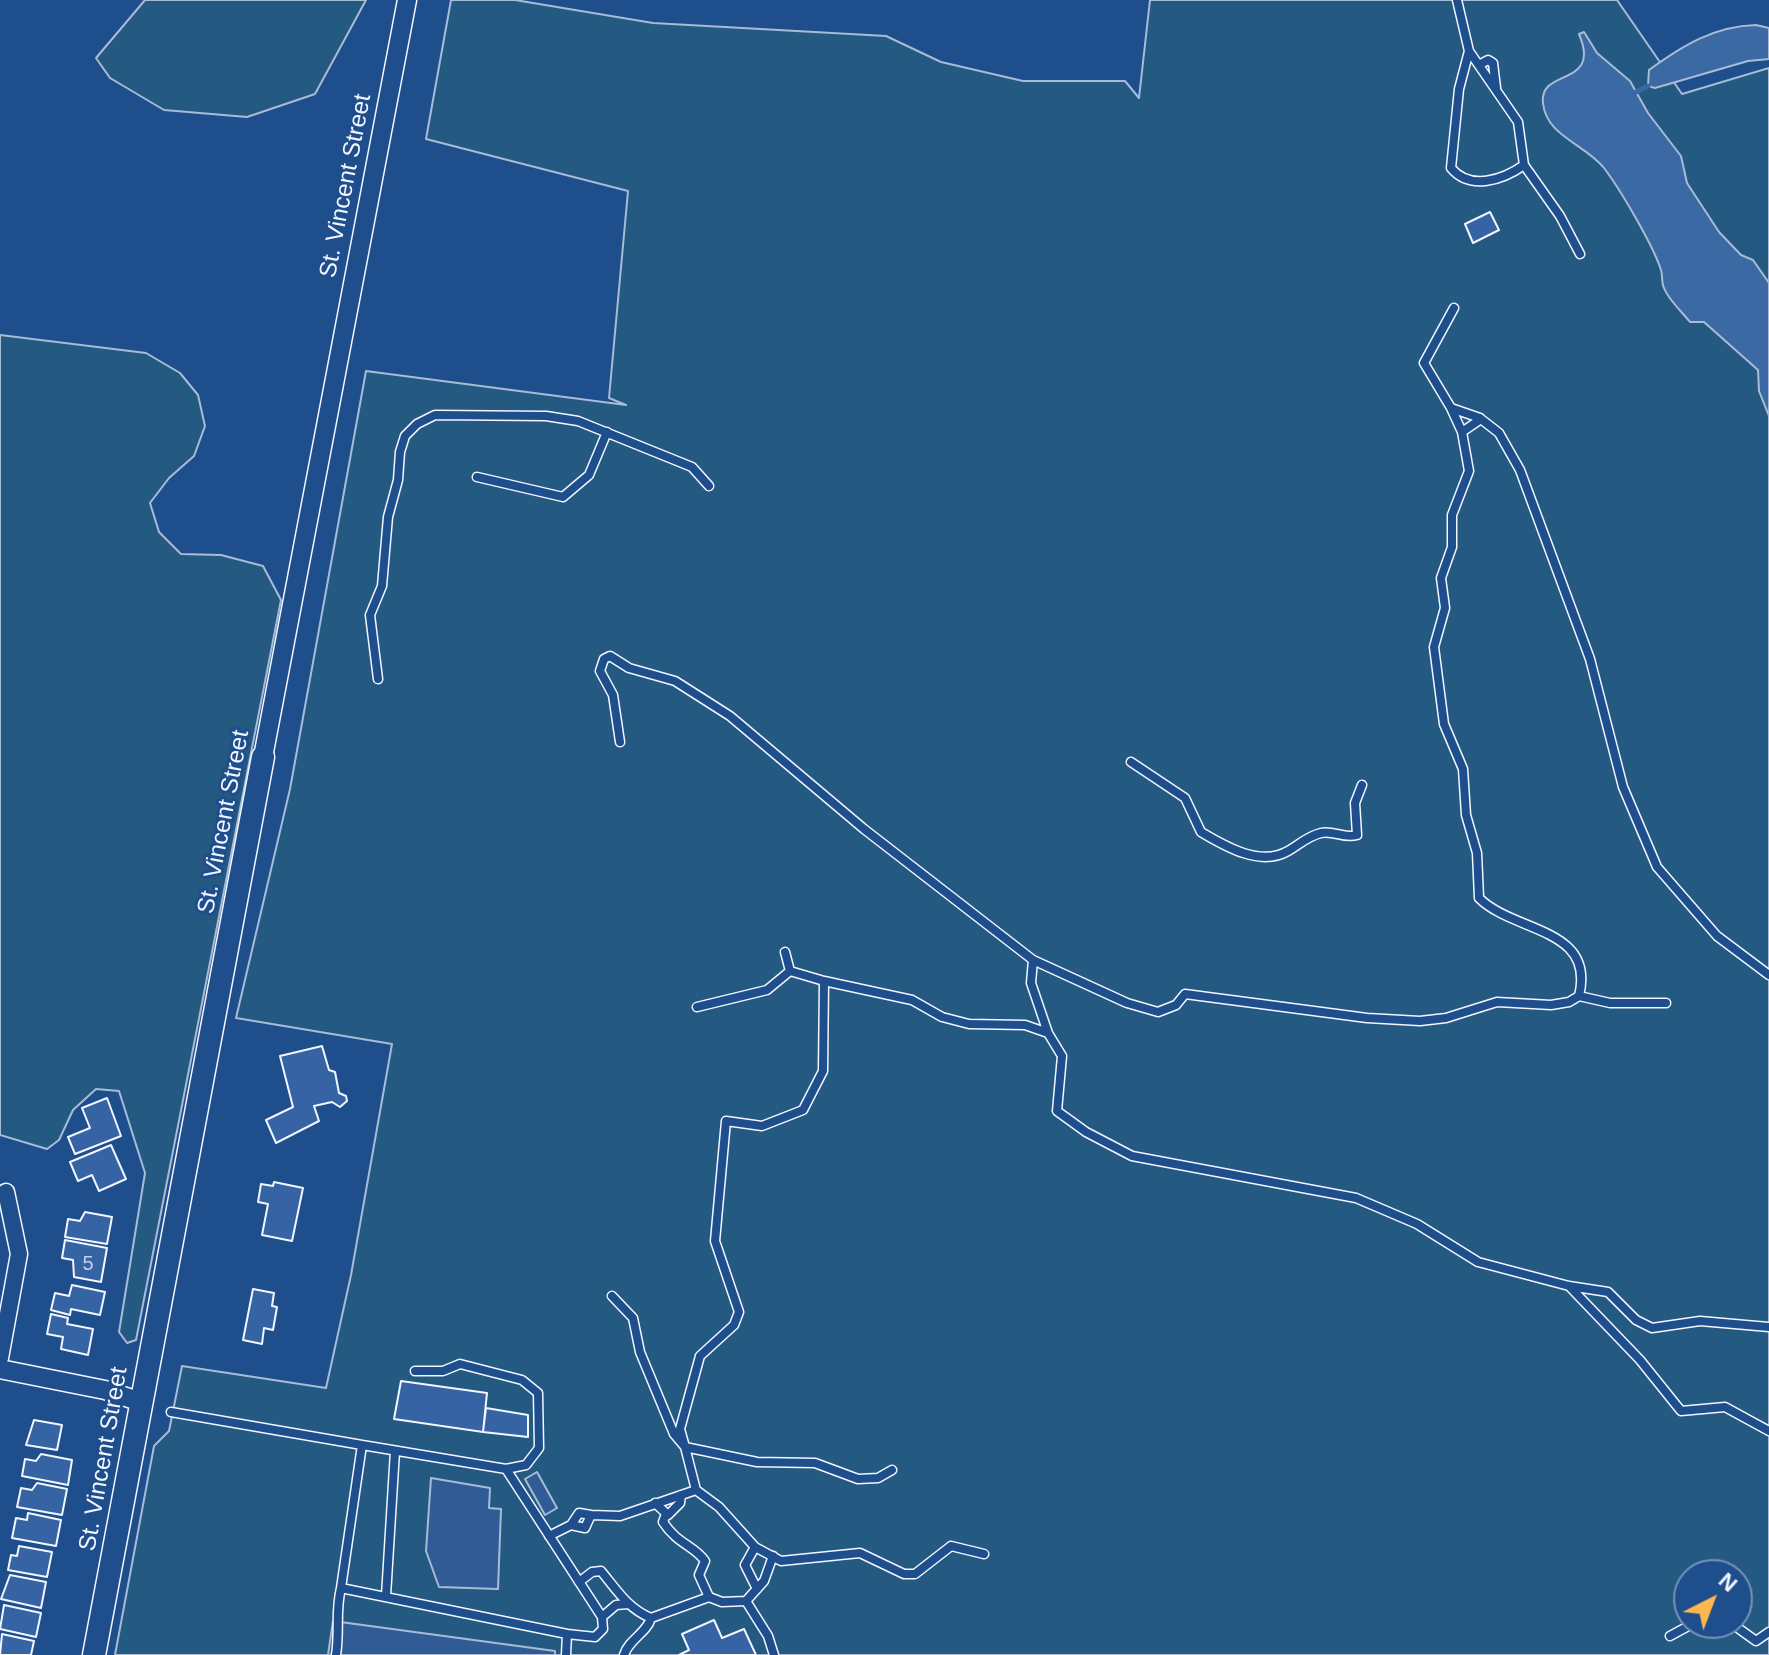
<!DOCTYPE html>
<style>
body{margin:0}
#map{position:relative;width:1769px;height:1655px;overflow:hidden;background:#1f4e8c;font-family:Helvetica,sans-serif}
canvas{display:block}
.north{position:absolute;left:1673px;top:1559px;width:80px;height:80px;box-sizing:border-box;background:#1f4e8c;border:2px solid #7391ba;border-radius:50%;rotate:42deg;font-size:22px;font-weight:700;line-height:32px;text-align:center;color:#f2f6ff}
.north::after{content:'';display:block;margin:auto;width:28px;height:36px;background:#ffb74d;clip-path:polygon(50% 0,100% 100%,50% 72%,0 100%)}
</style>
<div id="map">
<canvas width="1769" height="1655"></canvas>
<div class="north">N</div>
</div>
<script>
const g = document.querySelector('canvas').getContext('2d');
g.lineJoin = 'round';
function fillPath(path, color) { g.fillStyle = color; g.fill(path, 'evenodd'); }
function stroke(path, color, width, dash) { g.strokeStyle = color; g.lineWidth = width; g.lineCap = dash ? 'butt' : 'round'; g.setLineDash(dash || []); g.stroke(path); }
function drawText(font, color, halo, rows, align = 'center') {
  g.font = font + ' Helvetica,sans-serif'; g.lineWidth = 6; g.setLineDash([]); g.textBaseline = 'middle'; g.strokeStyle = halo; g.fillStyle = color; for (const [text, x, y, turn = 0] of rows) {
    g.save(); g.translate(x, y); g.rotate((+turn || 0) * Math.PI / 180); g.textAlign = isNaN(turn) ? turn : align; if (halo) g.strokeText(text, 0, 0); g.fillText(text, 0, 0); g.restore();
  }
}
const green = new Path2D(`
 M145,0H366L315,94L247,117L164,110L110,78L96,58Z
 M451,0H515L653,23L886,36L941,62L1023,81H1125L1139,98L1150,0H1617L1682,94L1769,68V1655H115L154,1446L169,1431L182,1366L326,1388L351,1275L392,1044L236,1018L290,789L366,371L626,405L609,398L628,191L426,139ZM1689,1575H1737V1623H1689Z
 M0,335L146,353L180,373L198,395L205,426L194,456L169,478L150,503L159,532L181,554L221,555L263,566L281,600L136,1340L127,1343L119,1332L145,1173L119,1091L96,1089L73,1110L59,1140L47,1149L0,1135Z`);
fillPath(green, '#245a82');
stroke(green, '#a8bbd7', 2);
const parking = new Path2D(`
 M537,1472L557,1508L545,1515L525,1479Z
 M431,1478L490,1488L489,1508L501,1509L498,1589L439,1587L426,1551Z
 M333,1621L555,1651V1655H328Z`);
fillPath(parking, '#305b95');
stroke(parking, '#a8bbd7', 2);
const water = new Path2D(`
 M1756,25L1769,28V59L1748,61L1655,88L1648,86L1649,70C1682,46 1714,26 1756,25Z
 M1584,32L1597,53L1630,81L1648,113L1681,156L1687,183L1719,232L1741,255L1753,260L1769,283V416L1759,391L1758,370L1704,322H1690C1682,312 1668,299 1664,288C1661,282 1663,275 1661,270C1653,245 1620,189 1604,168C1585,144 1546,136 1543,103C1539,67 1602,88 1579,34Z`);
fillPath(water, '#3b69a3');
stroke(water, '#a8bbd7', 2);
stroke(new Path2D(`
 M1636,92L1648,86`), '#3b69a3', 5);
const building = new Path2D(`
 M1490,212L1499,230L1473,243L1465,224Z
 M322,1046L329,1070L335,1072L339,1093L346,1096L347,1101L340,1107L332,1102L314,1106L319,1121L276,1143L266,1120L293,1107L280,1056Z
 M107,1098L121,1136L75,1154L68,1137L90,1128L82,1108Z
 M111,1145L126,1179L99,1191L92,1175L78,1181L70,1162Z
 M274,1182L303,1188L292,1241L262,1235L268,1204L258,1202L261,1184L273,1186Z
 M85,1212L112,1217L107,1244L65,1237L68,1219L80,1221Z
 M65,1240L107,1248L101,1282L74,1277L73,1260L62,1258Z
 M72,1285L105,1292L100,1315L71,1309L70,1315L51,1310L55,1293L69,1296Z
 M253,1289L274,1293L272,1306L277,1307L273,1330L264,1328L262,1344L243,1340Z
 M51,1314L68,1318L67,1324L93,1329L88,1355L61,1349L63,1337L47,1334Z
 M401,1381L487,1393L483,1432L394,1419Z
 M486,1408L528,1415V1437L483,1432Z
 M34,1420L62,1425L57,1450L26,1445Z
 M41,1454L72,1460L68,1485L22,1476L25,1459L36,1461Z
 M37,1483L67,1489L62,1515L17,1507L21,1488L32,1490Z
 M28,1513L61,1520L56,1546L12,1538L16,1518L27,1520Z
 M19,1546L52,1552L47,1577L8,1570L11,1555L17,1556Z
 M10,1575L46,1582L41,1608L1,1599Z
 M4,1605L41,1613L36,1637L0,1629Z
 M714,1620L722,1638L744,1629L756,1655H679L689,1650L682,1634Z
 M2,1634L34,1641L31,1655H0Z`);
fillPath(building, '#3563a3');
stroke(building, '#f2f6ff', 2);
const service = new Path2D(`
 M1457,0L1469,51
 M1479,65L1488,60L1493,63L1496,88
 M1524,165L1518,122L1469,51L1459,89L1451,168C1470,191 1503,180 1524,165L1560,216L1580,254
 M1451,408L1424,363L1454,308
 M1462,432L1451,408L1480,418
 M477,477L563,497L589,475L607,432
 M378,679L370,615L382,586L388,517L398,480L400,452L405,436L417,424L435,415L546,416L578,421L692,467L709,486
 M620,742L613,695L600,671L604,659L610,656L629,668L675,681L730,716L864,829L1033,960L1127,1003L1158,1012L1176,1005L1185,994L1367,1018L1420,1021L1446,1018L1497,1002L1551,1005L1569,1002L1579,996L1610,1003H1666
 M1131,762L1185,798L1201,832C1226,847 1261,867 1288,851C1300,844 1308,836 1321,833C1333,830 1344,839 1357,835L1355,803L1362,785
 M785,952L790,971
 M1033,960L1031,983L1048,1033
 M824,981L912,1000L942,1017L969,1024L1025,1025L1048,1033L1062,1056L1057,1111L1086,1132L1132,1156L1356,1198L1417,1224L1478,1262L1569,1286L1608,1292L1636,1320L1652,1328L1700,1321L1769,1327
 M1579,996C1596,927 1514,933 1479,898L1477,853L1466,815L1463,769L1444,724L1434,647L1445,608L1441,578L1452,547V515L1469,471L1462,432L1481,419L1499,433L1520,470L1590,659L1623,787L1657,867L1717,936L1769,975
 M1569,1286L1640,1360L1681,1411L1725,1407L1769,1431
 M612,1296L633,1318L640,1352L674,1434L685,1447L680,1429L700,1356L734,1325L739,1312L715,1241L726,1121L762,1126L803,1110L823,1071L824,981L790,971L767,990L697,1007
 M415,1371H443L460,1364L522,1380L538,1393L539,1448L526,1465L506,1469L362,1445L341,1588L567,1634L566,1655
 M171,1412L362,1445
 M506,1469L602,1617L603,1629L595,1637L567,1634
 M892,1470L878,1478L858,1479L815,1463L757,1462L685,1447L696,1490L719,1507L755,1547L781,1561L860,1553L904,1574H915L951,1546L984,1554
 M655,1503L668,1515L680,1503L681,1495
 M666,1514L663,1522C678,1545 694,1545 705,1561L699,1575L709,1597L722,1602L746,1601
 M591,1515L620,1516L696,1490
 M549,1536L571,1525L579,1513L591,1515L585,1528L571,1525
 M755,1547L745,1565L757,1589
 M773,1556L764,1581L746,1601L768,1636L774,1655
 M579,1582L592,1572L601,1571C616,1589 628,1609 651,1618L709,1597
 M386,1596L395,1451
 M602,1617L616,1605L628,1604
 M1731,1623L1756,1641L1769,1632
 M1670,1636L1694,1623
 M336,1655C340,1630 335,1612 341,1588
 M624,1655C629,1639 647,1633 651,1618`);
const minor = new Path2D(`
 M0,1358L19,1254L6,1192`);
const tertiary = new Path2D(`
 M263,757L407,0
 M0,1369L105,1390L141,1402`);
const secondary = new Path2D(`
 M94,1655L263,757`);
stroke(service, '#f2f6ff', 11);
stroke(minor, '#f2f6ff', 19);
stroke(tertiary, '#f2f6ff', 21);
stroke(secondary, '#f2f6ff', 25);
stroke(service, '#1f4e8c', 8);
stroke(minor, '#1f4e8c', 16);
stroke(tertiary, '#1f4e8c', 18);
stroke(secondary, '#1f4e8c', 22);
drawText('20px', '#c3d1e8', null, [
 ["5",88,1264]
]);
drawText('24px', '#f2f6ff', '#1f4e8c', [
 ["St. Vincent Street",346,186,-79],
 ["St. Vincent Street",224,822,-79],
 ["St. Vincent Street",104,1459,-80]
]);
</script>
